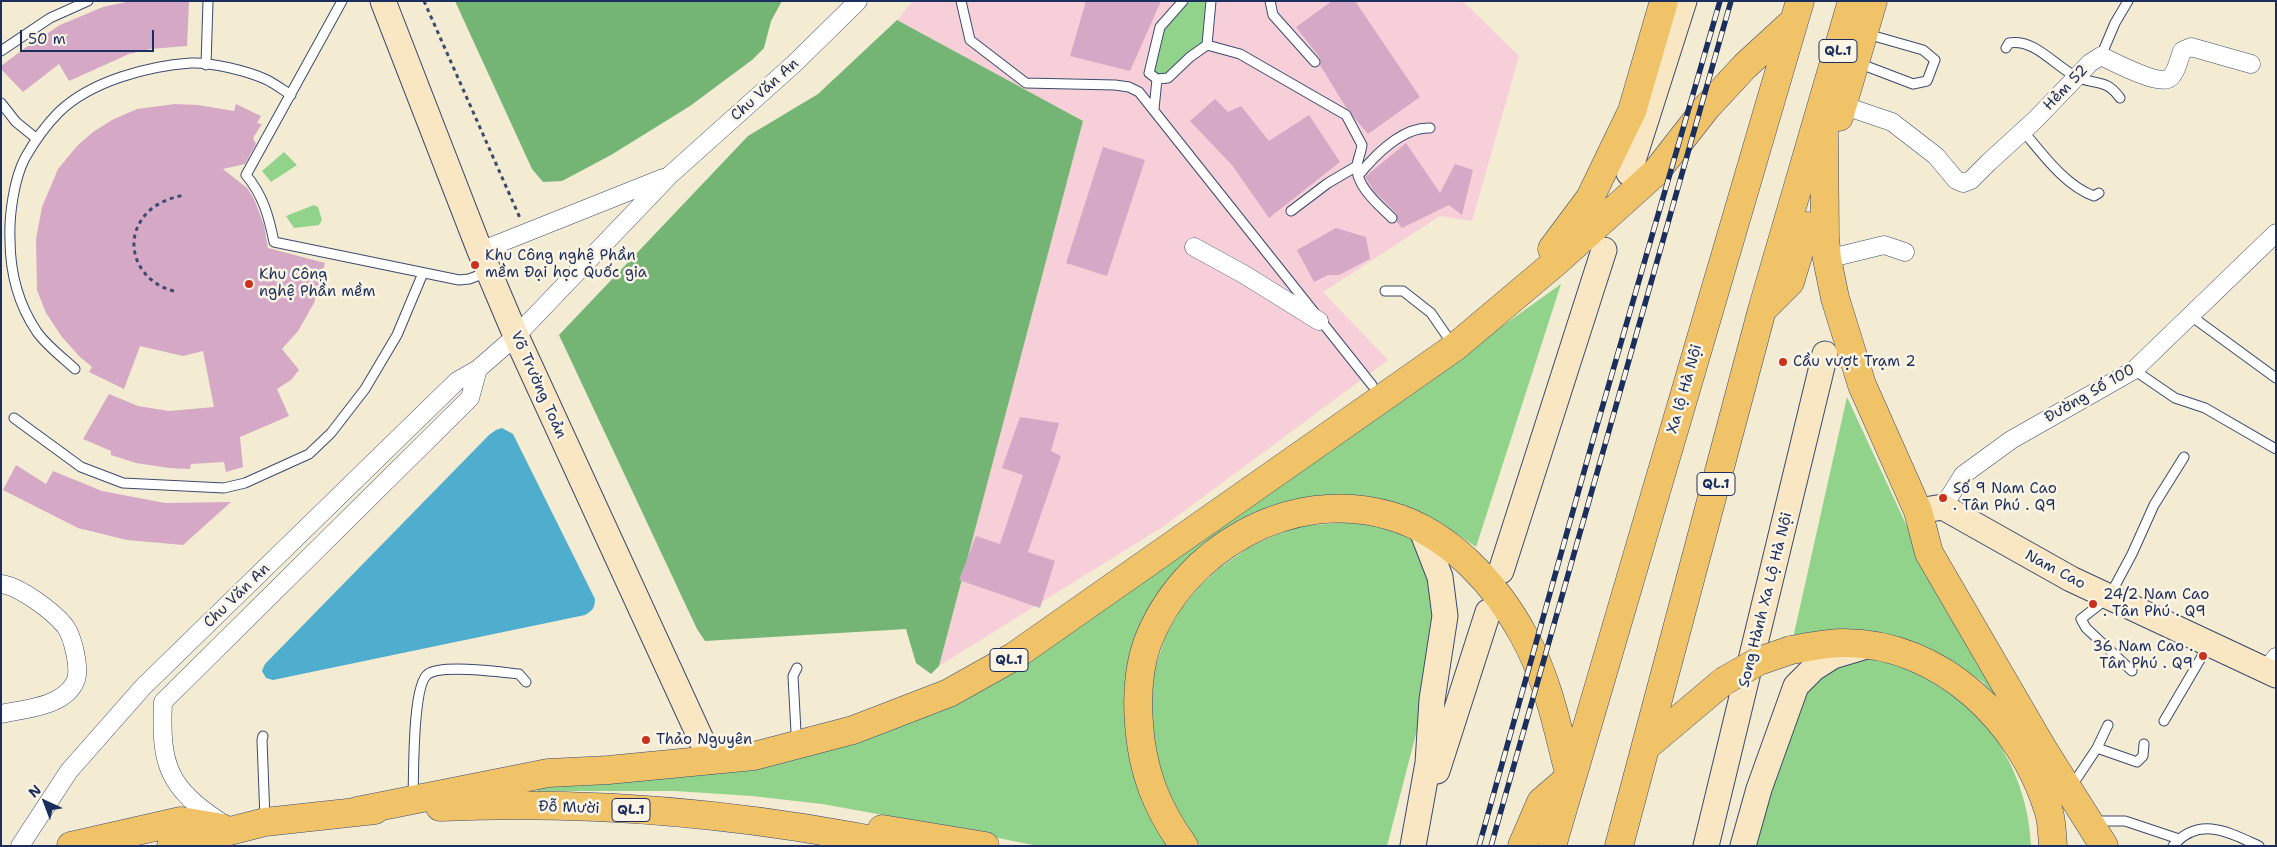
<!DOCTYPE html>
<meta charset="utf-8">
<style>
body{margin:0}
#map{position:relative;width:2277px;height:847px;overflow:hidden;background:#f3ebd2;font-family:"Shantell Sans",sans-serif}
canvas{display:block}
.frame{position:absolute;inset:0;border:2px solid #1b2f5e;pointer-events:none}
.north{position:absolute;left:20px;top:777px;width:50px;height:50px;-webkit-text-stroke:4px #fcf5e5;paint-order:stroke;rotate:317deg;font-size:14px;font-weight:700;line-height:20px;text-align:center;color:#1b2f5e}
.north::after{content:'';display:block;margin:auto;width:18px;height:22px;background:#1b2f5e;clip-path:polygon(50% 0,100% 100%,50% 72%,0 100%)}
.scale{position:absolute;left:20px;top:30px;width:134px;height:22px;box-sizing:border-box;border:2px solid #1b2f5e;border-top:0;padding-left:6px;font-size:15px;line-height:18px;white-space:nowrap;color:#1b2f5e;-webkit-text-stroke:4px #fcf5e5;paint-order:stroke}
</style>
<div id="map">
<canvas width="2277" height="847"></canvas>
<div class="frame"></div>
<div class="north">N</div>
<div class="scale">50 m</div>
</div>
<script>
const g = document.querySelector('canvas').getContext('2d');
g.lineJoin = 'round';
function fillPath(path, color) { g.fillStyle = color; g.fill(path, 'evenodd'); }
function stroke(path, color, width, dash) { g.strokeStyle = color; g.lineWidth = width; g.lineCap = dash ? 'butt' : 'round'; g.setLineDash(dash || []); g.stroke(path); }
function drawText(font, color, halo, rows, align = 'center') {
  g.font = font + ' "Shantell Sans",sans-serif'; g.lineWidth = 5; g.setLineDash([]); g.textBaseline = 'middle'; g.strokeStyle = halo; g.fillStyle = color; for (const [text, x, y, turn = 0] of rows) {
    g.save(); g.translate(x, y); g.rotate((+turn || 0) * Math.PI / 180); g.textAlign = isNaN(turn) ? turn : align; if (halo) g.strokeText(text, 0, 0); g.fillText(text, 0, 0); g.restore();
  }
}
fillPath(new Path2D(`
 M913,1H1463L1519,56L1472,221L1440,216L1323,292L1388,360L1164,526L939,666L1083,121L897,20Z`), '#f6cfd9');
fillPath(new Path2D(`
 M1187,1L1207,2L1205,43L1166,76L1149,73L1163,29Z
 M284,152L297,165L271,182L262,171Z
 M314,205L318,207L322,220L319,225L294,228L286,216Z
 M1561,284L1476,547L1440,522L1417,512L1344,496H1324L1297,501L1172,579L1131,758L1139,791L1152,820L1169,846H1038L889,816L822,804L752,796L675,791H537V787L874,733L1402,398Z
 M1847,397L1910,533L2009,701L1999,702L1983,682L1956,664L1793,638Z
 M1350,522L1371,525L1394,531L1412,540L1422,555L1437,605L1425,699L1387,846H1200L1176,812L1153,756L1151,679L1167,633L1181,609L1200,586L1221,567L1250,547L1278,534L1302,526Z
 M1862,658C1885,662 1907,666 1928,677C1989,709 2029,778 2031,846H1749L1802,682Z`), '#91d38a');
fillPath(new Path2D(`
 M455,1H782L771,21L764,48L752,60L690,106L611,155L562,181L543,182L532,169Z
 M897,20L1083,121L939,666L931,674L916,663L906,629L705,641L697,629L559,335L748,136L818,94Z`), '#74b576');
fillPath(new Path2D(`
 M502,428L513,434L595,599C595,608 592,611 585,615L273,680L266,678L262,671L265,664L489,435L496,430Z`), '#4fadcd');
fillPath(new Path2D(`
 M131,1H189L187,46L150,49L129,54L69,81L59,64L23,92L1,69V66L25,48L60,25L103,7Z
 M1086,1H1161L1130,71L1070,56Z
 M1332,1H1355L1420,97L1368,134L1347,109L1320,65V58L1296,27Z
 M1215,99L1228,112L1241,106L1269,141L1309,115L1340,162L1269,218L1232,165L1190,121Z
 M175,104L198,105L234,111L236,104L261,116L257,123L262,124L253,138L256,144L245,164L223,169L247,188L254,199L264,225L268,248L325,263L314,303L298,331L282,349L299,370L291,380L277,389L289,416L240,437L243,467L226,472L224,462L191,464L190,469L169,468L136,463L111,455V451L83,439L109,394L138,406L169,411L214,407L203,351L183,356L140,346L124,389L89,372L92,367L80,357L62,337L46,313L37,290L36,239L42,207L58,169L77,146L93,132L112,120L137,109Z
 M1406,143L1440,193L1455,164L1473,170L1462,215L1449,205L1402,228L1397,222V214L1374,191L1365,177Z
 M1103,147L1145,160L1107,276L1066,263Z
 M1336,228L1366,237L1370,259L1339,275H1328L1314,282L1297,250Z
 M1020,417L1059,423L1051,451L1061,456L1028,552L1055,561L1040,608L959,580L976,536L1000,544L1023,475L1002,468Z
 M16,465L46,484L53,471L102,491L165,503L231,502L183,545L127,540L78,528L3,490Z`), '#d5a9c5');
const lane = new Path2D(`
 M342,1L246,175C263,195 269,217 274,242L459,280L469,279L488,272
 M961,1L970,40L1026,83L1115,85L1129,87L1139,92L1372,385
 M1183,1L1160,27L1149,73L1157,79L1168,78L1190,57L1207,45L1240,54L1346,115L1362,145C1361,152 1358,159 1357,165C1355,186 1379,205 1392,218
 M1270,1L1273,15L1315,62
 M1207,45L1211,1
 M2006,48L2009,43C2034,38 2055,66 2075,76C2094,86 2105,77 2120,98
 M1,51L50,18L88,1
 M2101,56L2115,23L2128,1
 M1858,63L1913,84L1927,81L1935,60L1923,50L1867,34
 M206,65L208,1
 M1,103L16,122L37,139
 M1154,109L1157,79
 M2023,131C2042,153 2065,186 2094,196L2099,193
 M1358,176C1374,156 1402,127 1430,128
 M1291,211L1328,183L1357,166
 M1385,291H1403L1431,313L1453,345
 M2191,316L2276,378
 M75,369C62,357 47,346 37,332C18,304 10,272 10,239C9,215 14,179 25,158C34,142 46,125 59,112C91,81 148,66 191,63C211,62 247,71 265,79C274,83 283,90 291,95
 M2134,370L2175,398L2205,408L2276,449
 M14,418L81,467L123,483L224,488L245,483L309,454L331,433L365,389L397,335L423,273
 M2132,671L2086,628L2081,619L2109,597L2132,554L2154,505L2184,457
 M2164,721L2208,646
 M796,732L793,676L797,668
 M263,736L262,740L265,819
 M2097,748L2137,762L2143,756L2144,744
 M2075,781L2097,748L2108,725
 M413,797C414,775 412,685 428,674C442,664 501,672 519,674L526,682
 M2099,821H2125L2179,839
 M2173,846C2199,815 2230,833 2259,846`);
const street = new Path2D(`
 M1842,105L1892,122L1936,156L1956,180L1963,183L1971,180L1989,162L2035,120L2090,63L2101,56C2114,62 2155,84 2168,79C2176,75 2179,59 2182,51L2191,47L2251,64
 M1194,247L1245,275L1319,321
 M480,251L663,178
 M1827,259L1884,245L1905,252
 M1943,507L1963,475L2011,440L2134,370L2276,233
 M1,584C19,586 53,611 65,626C73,637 82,672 74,684C61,707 24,709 1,714
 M2265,672L2276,657
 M222,823C168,788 160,765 163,702L470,398L478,369
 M20,846L69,771L143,687L457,381L478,369L516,336L670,175L795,63L858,1`);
const secondary = new Path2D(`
 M383,1L480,251L516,336L711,761
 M1629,173L1684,1
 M1918,511L1943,507L2071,579L2276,675
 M1501,571L1604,250
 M1437,771L1488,612
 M1413,846L1428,763L1432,700L1445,616L1440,577L1421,528
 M1706,846L1825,354
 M1743,846L1759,789L1796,686L1814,668L1833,656L1863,647`);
const primary = new Path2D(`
 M1522,846L1541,802L1570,777`);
const highway = new Path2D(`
 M1839,117L1873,1
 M1824,131L1825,238L1827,259L1835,298L1862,385L1918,511L1929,553L2043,749L2104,846
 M1552,249L1590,198L1632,111L1664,1
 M1763,309L1790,282L1807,226
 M1791,650C1808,647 1826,643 1844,643C1941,643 2022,722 2049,812C2052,823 2052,835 2053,846
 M1648,745L1724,681
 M440,807C593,800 753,815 903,846
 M357,811L548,773L608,770L754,756L853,730L949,693L1013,657L1455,347L1556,262L1656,172L1706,108L1745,66L1794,21
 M882,829L985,846
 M71,846L181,821L222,828
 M171,846L265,822L375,810
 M1184,846C1157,809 1142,771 1139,724C1137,698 1138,670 1147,644C1182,549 1292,486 1391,516C1449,533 1496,584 1524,636C1548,679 1558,730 1570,777
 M1552,846L1800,1
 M1619,846L1762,310L1852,1`);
stroke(lane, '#3b4b6f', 11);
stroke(street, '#3b4b6f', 19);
stroke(secondary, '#3b4b6f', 27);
stroke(primary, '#3b4b6f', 29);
stroke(highway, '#3b4b6f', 29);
stroke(new Path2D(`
 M424,1L520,218
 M174,291C139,283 120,243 146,214C156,203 170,198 184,195`), '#3b4b6f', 3, [4, 4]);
stroke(lane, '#fff', 9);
stroke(street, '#fff', 18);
stroke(secondary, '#f9e7c3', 25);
stroke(primary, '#f1c369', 28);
stroke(highway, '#f1c369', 28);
const rail = new Path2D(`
 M1479,846L1596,429L1720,1
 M1491,846L1731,1`);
stroke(rail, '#1b2f5e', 5.5);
stroke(rail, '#fcf5e5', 4, [11]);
const highwayBridge = new Path2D(`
 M1724,681L1759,661L1791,650`);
stroke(highwayBridge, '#3b4b6f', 29, []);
stroke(highwayBridge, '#f1c369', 28);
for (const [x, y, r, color] of [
 [475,265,5,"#c8321e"],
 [249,284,5,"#c8321e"],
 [1783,362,5,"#c8321e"],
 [1943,498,5,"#c8321e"],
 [2093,604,5,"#c8321e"],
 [2203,656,5,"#c8321e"],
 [646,740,5,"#c8321e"]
]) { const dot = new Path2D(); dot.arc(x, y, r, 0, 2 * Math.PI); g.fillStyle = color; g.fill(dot); stroke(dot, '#fcf5e5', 2); }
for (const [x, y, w] of [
 [1838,51,38],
 [1716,484,38],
 [1009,660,38],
 [631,810,38]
]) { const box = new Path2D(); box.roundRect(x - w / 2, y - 11.5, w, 23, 4); g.fillStyle = '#fcf5e5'; g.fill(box); stroke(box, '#1b2f5e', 1); }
drawText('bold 14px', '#1b2f5e', null, [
 ["QL.1",1838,51],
 ["QL.1",1716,484],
 ["QL.1",1009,660],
 ["QL.1",631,810]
]);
drawText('15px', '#1b2f5e', '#fcf5e5', [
 ["Hẻm 52",2066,88,-46],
 ["Chu Văn An",765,90,-42],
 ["Võ Trường Toản",538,385,66],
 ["Xa lộ Hà Nội",1685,389,-74],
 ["Đường Số 100",2090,394,-30],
 ["Nam Cao",2055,570,28],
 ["Chu Văn An",237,596,-44],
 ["Song Hành Xa Lộ Hà Nội",1766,600,-76],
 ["Đỗ Mười",569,808,2]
]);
drawText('15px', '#1b2f5e', '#fcf5e5', [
 ["Khu Công nghệ Phần",485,256],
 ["mềm Đại học Quốc gia",485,273],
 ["Khu Công",259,275],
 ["nghệ Phần mềm",259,292],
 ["Cầu vượt Trạm 2",1793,362],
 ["Số 9 Nam Cao",1953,489],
 [". Tân Phú . Q9",1953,506],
 ["24/2 Nam Cao",2103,595],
 [". Tân Phú . Q9",2103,612],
 ["36 Nam Cao .",2193,647,"right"],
 ["Tân Phú . Q9",2193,664,"right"],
 ["Thảo Nguyên",656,740]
], 'left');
</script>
